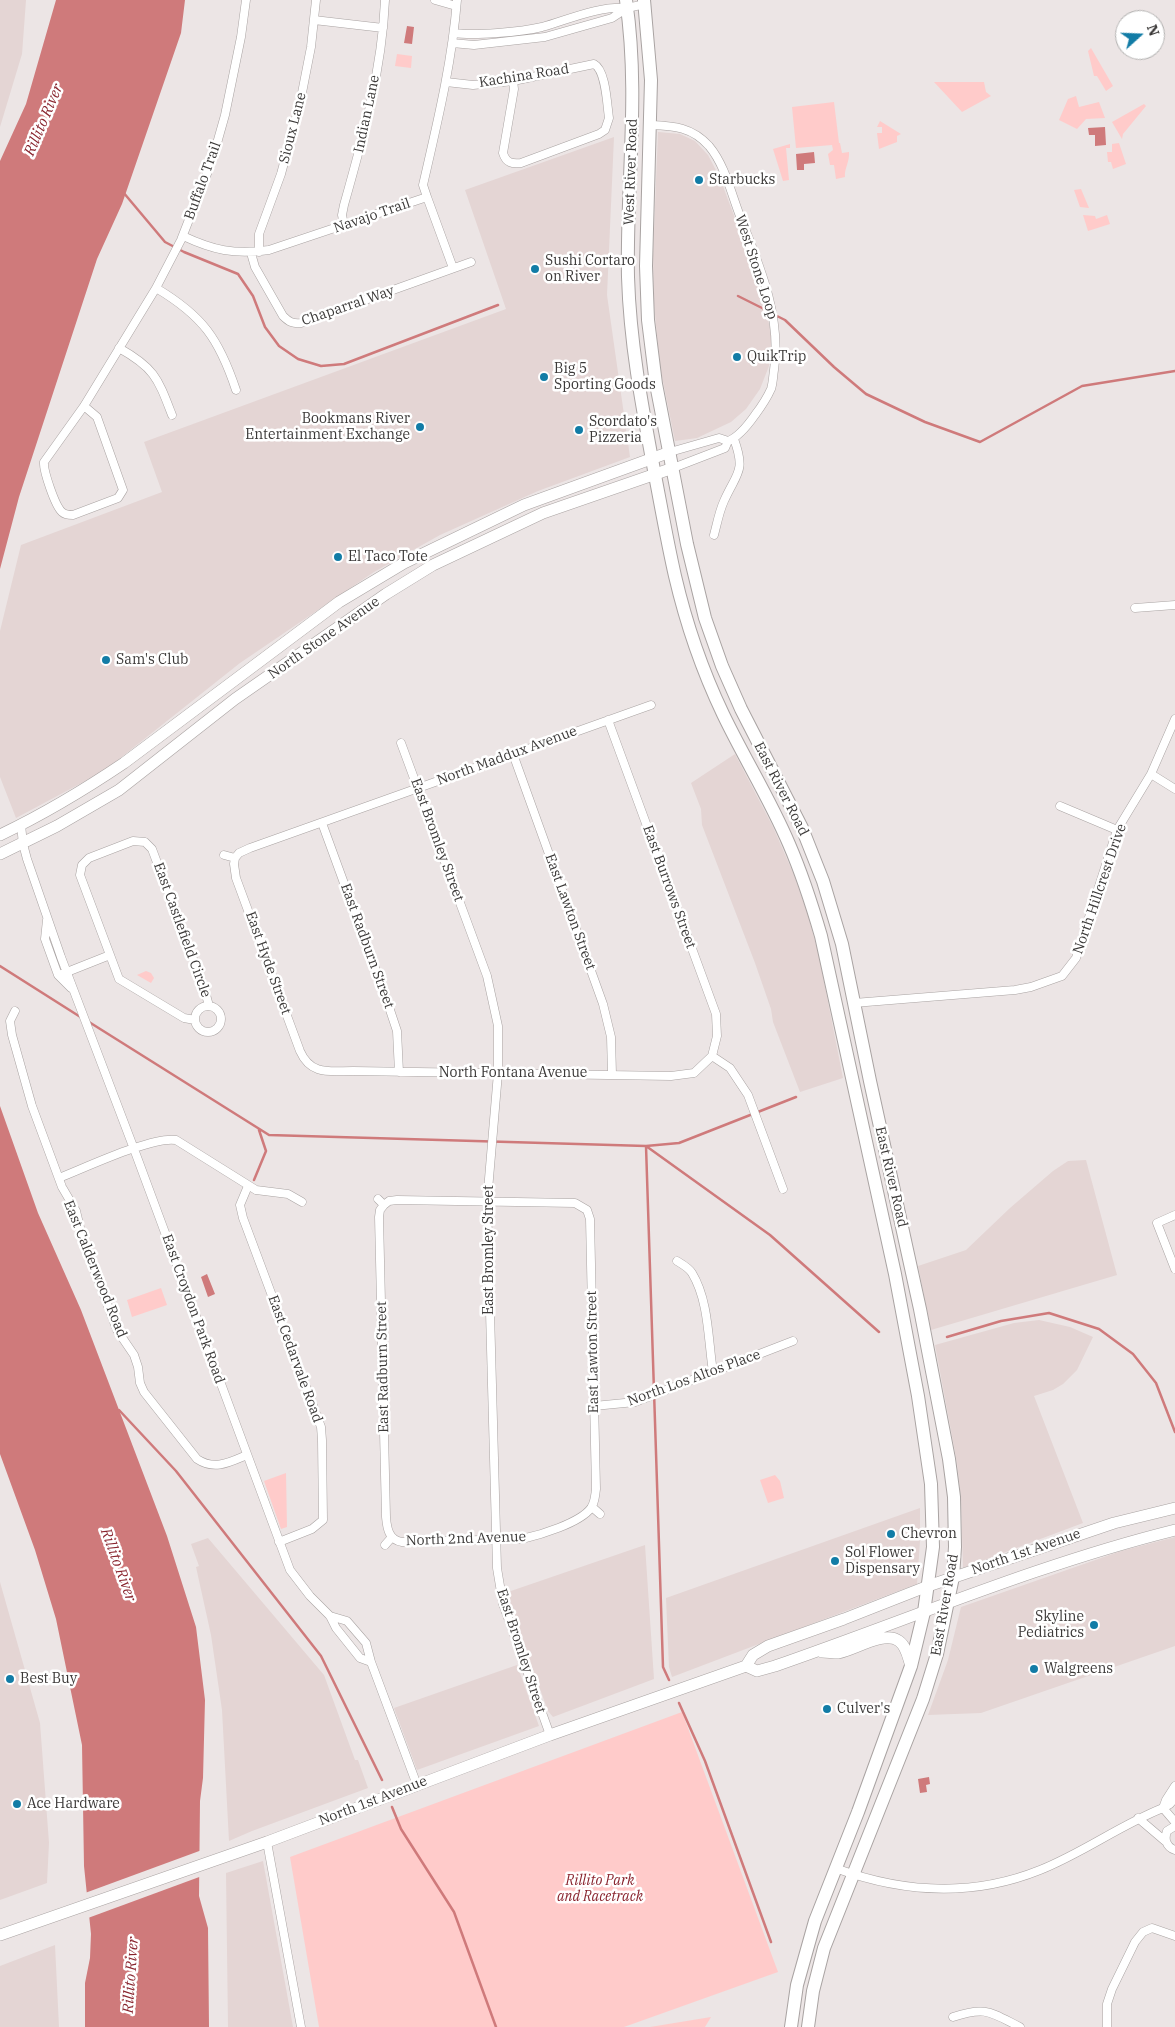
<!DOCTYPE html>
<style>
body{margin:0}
#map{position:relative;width:1175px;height:2027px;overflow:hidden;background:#ece5e5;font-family:"IBM Plex Serif",serif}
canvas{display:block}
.north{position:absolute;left:1115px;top:10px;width:50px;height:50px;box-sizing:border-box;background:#fff;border:1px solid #b1b0af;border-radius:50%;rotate:70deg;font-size:14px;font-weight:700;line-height:20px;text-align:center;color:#3b3938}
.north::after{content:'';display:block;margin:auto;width:18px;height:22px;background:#127ca6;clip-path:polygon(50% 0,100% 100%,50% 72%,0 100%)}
</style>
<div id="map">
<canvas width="1175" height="2027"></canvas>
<div class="north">N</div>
</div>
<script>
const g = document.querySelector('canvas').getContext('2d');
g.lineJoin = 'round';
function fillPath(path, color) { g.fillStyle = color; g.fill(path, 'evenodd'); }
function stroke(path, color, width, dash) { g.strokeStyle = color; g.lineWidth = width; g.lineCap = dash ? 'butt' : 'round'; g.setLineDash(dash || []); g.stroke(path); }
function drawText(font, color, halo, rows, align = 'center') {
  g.font = font + ' "IBM Plex Serif",serif'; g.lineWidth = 5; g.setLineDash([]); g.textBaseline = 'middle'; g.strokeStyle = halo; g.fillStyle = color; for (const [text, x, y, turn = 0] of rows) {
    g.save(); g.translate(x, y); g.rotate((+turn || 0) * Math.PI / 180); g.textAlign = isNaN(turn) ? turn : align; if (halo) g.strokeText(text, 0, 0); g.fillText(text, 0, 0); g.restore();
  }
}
fillPath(new Path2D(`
 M0,0H26L22,54L0,127Z
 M658,132L680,134L695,141L708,155L720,178L759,283L773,340L769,366L760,389L746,409L731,422L697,438L675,441L660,367L654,304L653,256Z
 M614,137L607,295L630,457L538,491L440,535L374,572L240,663L104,771L16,818L0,777V631L21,545L162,492L144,442L506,309L465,190Z
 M735,754L773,827L794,875L807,912L819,956L843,1078L800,1092L773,1022L771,1009L755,963L702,825L701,809L691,783Z
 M1086,1160L1117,1275L931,1330L918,1266L966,1250L1010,1208L1053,1171L1068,1161Z
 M1039,1320L1070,1327L1093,1337L1077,1370L1063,1384L1053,1390L1034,1396L1083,1523L963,1568L961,1499L957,1463L935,1345L1014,1323Z
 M920,1508V1541L917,1584L672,1677L669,1667L666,1598Z
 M1175,1537V1646L981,1713L928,1715L948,1660L961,1607L1121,1551Z
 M208,1538L324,1675L355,1760H358L368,1788L252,1831L229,1841L222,1710L211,1635L196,1567L199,1566L191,1544Z
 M645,1545L654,1679L553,1717L548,1711L505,1593Z
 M0,1582L40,1723L49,1843L47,1883L0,1900Z
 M517,1665L539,1726L417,1770L394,1708Z
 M263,1861L293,2027H228L226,1873Z
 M55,1945L59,2027H0V1966Z`), '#e4d5d4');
fillPath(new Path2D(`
 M1091,48L1113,86L1106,91L1097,76H1094L1088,51Z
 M397,54L412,56L411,68L395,66Z
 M934,82H984L986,92L991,96L962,112Z
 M1076,96L1079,107L1099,102L1105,118L1086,119L1077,129L1059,120L1068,99Z
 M834,102L839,143H840L842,153L849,152C850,161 844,169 845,177L836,179L834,165H830L828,154L833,150L832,145L796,148L792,107Z
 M1144,104L1146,106L1123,134L1122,139L1112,122Z
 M880,121L901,134L897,136V142L879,149L877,133H882V127H877Z
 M1119,143L1126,164L1113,169L1111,162H1108L1107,152H1112V144Z
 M790,144V148H786L789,180L783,181L773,149Z
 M1081,189L1089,208L1080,207L1074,190Z
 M1083,215L1095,216L1096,219L1107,215L1110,224L1088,231Z
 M146,971L151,973L154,978L151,983L137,975Z
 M161,1288L167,1305L132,1317L127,1300Z
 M286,1473L287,1527L281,1529L264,1481Z
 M775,1475L780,1481L784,1498L768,1503L760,1480Z
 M682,1712L778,1972L624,2027H319L290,1857Z
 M711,2017L705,2027H650Z`), '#ffcbca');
fillPath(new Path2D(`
 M56,0H185L181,33L122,204L97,259L19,497L0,569V161L26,104Z
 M407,26L414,27L412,44L404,43Z
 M1105,127L1106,145L1095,146V135H1089L1088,128Z
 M814,152L815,163L804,164V170H797L796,154Z
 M0,1106L38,1213L81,1310L167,1536L196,1627L205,1700L203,1778L200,1801L199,1896L208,1928L209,2027H85V1983L90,1958L91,1934L84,1866L82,1745L56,1619L35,1550L0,1454Z
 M207,1274L215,1294L208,1297L201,1277Z
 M929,1777L930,1784L926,1785L927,1792L920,1793L918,1779Z`), '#cf7a7b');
fillPath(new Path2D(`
 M202,1850V1876L88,1918L85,1893Z`), '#ece5e5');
stroke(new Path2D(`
 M123,192L165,242L184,252L238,274L253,296L265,327L279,346L298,359L321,366L344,364L498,305
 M738,296L770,312
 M775,315L785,320L834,367L866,394L925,422L980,442L1082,386L1175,371
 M0,966L82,1018
 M89,1022L269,1135L646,1146L770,1235L879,1332
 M254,1180L266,1151L259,1130
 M947,1337L1001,1321L1049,1313L1099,1329L1133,1354L1156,1383L1175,1432
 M119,1410L176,1471L321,1656L382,1780
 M669,1680L663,1667L646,1146L679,1143L796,1097
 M679,1703L705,1761L771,1942
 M392,1807L401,1829L454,1912L496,2027`), '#cf7a7b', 2.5);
const street = new Path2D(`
 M435,0L456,6
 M314,20L383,28
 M454,33C474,36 521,32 542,27C570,19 598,6 627,8
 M452,43L474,45L545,37L612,18L627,8L645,4
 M446,82L473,85L513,81L594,64C606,70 607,105 609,118L605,130L599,134L521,163C512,164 506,163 503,153L514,89L513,81
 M651,125C674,126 692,127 709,146C725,165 731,193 740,216C759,264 782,317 774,370C773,376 773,383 771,389C767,398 761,407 755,415C748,425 739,437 728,441L725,448L673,468
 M427,197L453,268
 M344,225L342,215L344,205C363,138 382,70 385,0
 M183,236C213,250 234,255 269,250L427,197L423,185C437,124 452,63 457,0
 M259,252V234L281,174L300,103L311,47L316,0
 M251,253L255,267L283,316C289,322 293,324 301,323L471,262
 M156,288C203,316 219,339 236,390
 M119,348C155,368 158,379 172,415
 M84,406L97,417L123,490L118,498L73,515C69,515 65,515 62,512C55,506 43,470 44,462L84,406L156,288L181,240L212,161L225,115L241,37L246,0
 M670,452L719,438L728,441
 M714,535C717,524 719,512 724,501C737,472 746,472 734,439
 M1135,608L1175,605
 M608,720L716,1014L717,1036L712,1056
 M401,743L487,976L498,1026V1073L487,1202L497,1568L503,1604L550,1735
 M513,754L603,1004L611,1037L612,1074
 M1151,774L1175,789
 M1060,806L1117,830
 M322,823L386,998L397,1031L399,1072
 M21,825L23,844L27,859L61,957L134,1149L290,1570L310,1596L330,1616L336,1628L360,1658L371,1662
 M224,855L235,858L239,853L250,848L651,705
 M235,858L234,864L236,878L300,1051C311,1076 330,1071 353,1071L671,1076L694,1073L712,1056
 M47,920L45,939L58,975L71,988
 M62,974L110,955
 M854,1003L1015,990L1031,987L1062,976L1076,958L1117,830L1151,774L1175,719
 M195 1019a13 13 0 1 1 26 0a13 13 0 1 1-26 0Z
 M15,1011L10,1021L12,1035L32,1106L62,1187L76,1211L83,1240L117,1330L134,1355L138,1367L140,1383L144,1392L197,1459C215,1471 230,1462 247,1455
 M195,1020L184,1018L119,979L80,875L82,865L89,858L133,841L145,842L152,849L205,991L209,1006
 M712,1056L730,1068L748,1095L783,1189
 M59,1178C85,1168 152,1136 176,1140L256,1190L288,1194L302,1202
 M248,1186L240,1205L243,1218L321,1427L322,1440L323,1520L312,1529L279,1542
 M378,1199L384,1205L380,1210L379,1217L386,1517C387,1529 389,1540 402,1542L522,1539C540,1535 580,1523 591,1508C595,1502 595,1496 596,1489L590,1219L587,1210L575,1203L397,1200L389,1201L384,1205
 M1175,1215L1157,1223L1175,1269
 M677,1261C682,1264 689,1268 692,1273C709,1301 708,1340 713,1372
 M594,1406L635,1402L793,1341
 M592,1507L600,1514
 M385,1545L392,1537
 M330,1616L347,1621L366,1643L371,1662L417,1785
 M1175,1786L1166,1800L1163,1808L1170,1804L1175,1798
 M1138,1818L1165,1841
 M1175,1826L1167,1831C1164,1839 1166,1847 1175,1850
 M267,1842L301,2027
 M835,1868C903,1893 973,1897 1040,1870C1083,1853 1120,1825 1163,1808L1175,1822
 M953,2017C986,2006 990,2012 1020,2027
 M1107,2027V2004L1112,1989L1135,1942L1143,1932L1152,1928L1175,1936`);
const secondary = new Path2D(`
 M0,835C44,814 84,790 124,763L339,602L404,563L524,505L670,452
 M0,854L57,826L119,790L235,699L386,594L433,565L543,513L673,468
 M822,1652C827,1652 833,1653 838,1653C855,1650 884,1630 899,1641C907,1647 908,1658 911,1666
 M746,1666L753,1655L768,1646L844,1619L928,1586L1114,1523L1175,1508
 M0,1935L267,1842L550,1735L746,1666L757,1671L775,1666C908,1620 1038,1564 1175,1530`);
const primary = new Path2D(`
 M626,0C640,95 626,183 628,277C630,343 642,406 654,470C661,506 667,541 675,576C686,623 702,670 723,714C744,758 770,799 789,844C802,874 812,905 821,936L895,1274L918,1396L931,1484L933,1547L924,1612L911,1666L858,1812L815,1921L797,1985L791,2027
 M644,0L651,80L646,266L648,320L656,384L687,544L705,618L722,666L741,709L802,828L823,881L842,944L870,1081L920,1309L949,1459L954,1497L955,1547L953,1577L937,1654L923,1699L824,1948L813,1991L808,2027`);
stroke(street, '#a9a3a2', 9);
stroke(secondary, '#a9a3a2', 12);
stroke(primary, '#a9a3a2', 14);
stroke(street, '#fff', 8);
stroke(secondary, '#fff', 11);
stroke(primary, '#fff', 12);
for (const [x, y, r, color] of [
 [699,180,5,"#127ca6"],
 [535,269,5,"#127ca6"],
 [737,357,5,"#127ca6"],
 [544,377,5,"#127ca6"],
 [420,427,5,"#127ca6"],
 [579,430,5,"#127ca6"],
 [338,557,5,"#127ca6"],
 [106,660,5,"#127ca6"],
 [891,1534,5,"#127ca6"],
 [835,1561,5,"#127ca6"],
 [1094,1625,5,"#127ca6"],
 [1034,1669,5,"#127ca6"],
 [10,1679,5,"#127ca6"],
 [827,1709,5,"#127ca6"],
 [17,1804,5,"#127ca6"]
]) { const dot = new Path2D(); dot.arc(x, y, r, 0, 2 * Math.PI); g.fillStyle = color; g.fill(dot); stroke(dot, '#fff', 2); }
drawText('14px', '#3b3938', '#fff', [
 ["Kachina Road",524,76,-9],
 ["Indian Lane",367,114,-78],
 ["Sioux Lane",293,128,-76],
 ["West River Road",631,172,-88],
 ["Buffalo Trail",203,181,-70],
 ["Navajo Trail",372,216,-19],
 ["West Stone Loop",756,267,72],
 ["Chaparral Way",348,306,-19],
 ["North Stone Avenue",324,638,-35],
 ["North Maddux Avenue",507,756,-20],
 ["East River Road",781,789,63],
 ["East Bromley Street",437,840,70],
 ["East Burrows Street",669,887,70],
 ["North Hillcrest Drive",1100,889,-71],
 ["East Lawton Street",570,912,70],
 ["East Castlefield Circle",182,930,70],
 ["East Radburn Street",367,946,70],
 ["East Hyde Street",268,963,70],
 ["North Fontana Avenue",513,1073],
 ["East River Road",891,1177,77],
 ["East Bromley Street",489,1250,-90],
 ["East Calderwood Road",95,1269,68],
 ["East Croydon Park Road",193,1309,70],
 ["East Lawton Street",593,1352,-91],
 ["East Cedarvale Road",295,1359,70],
 ["East Radburn Street",383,1367,-91],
 ["North Los Altos Place",694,1378,-20],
 ["North 2nd Avenue",466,1539,-2],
 ["North 1st Avenue",1026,1552,-19],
 ["East River Road",945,1605,-80],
 ["East Bromley Street",521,1651,72],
 ["North 1st Avenue",373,1801,-21]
]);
drawText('14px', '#3b3938', '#fff', [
 ["Starbucks",709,180],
 ["Sushi Cortaro",545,261],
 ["on River",545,277],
 ["QuikTrip",747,357],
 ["Big 5",554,369],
 ["Sporting Goods",554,385],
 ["Bookmans River",410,419,"right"],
 ["Entertainment Exchange",410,435,"right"],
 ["Scordato's",589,422],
 ["Pizzeria",589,438],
 ["El Taco Tote",348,557],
 ["Sam's Club",116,660],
 ["Chevron",901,1534],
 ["Sol Flower",845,1553],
 ["Dispensary",845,1569],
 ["Skyline",1084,1617,"right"],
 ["Pediatrics",1084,1633,"right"],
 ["Walgreens",1044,1669],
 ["Best Buy",20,1679],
 ["Culver's",837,1709],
 ["Ace Hardware",27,1804]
], 'left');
drawText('italic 14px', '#89242e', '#fff', [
 ["Rillito Park",600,1881],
 ["and Racetrack",600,1897]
]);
drawText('italic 15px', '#89242e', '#fff', [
 ["Rillito River",44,120,-67],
 ["Rillito River",118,1565,70],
 ["Rillito River",131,1975,-86]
]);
</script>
